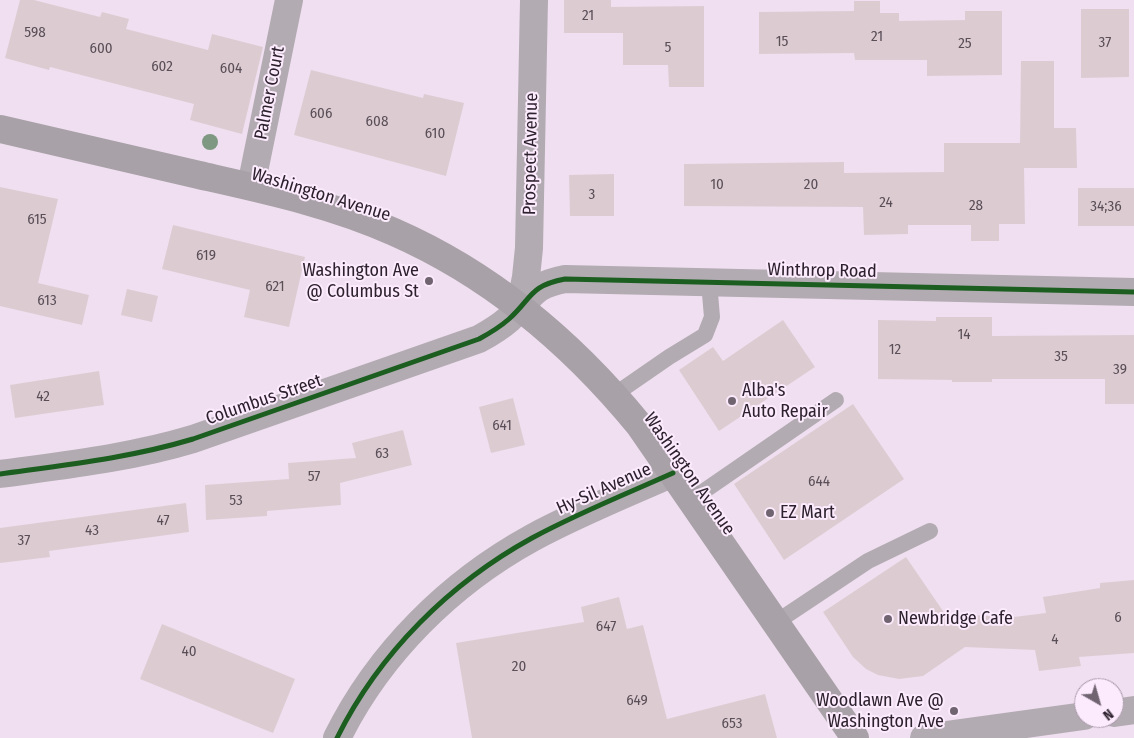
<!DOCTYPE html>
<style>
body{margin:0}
#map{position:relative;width:1134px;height:738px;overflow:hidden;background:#f0dff0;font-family:"Fira Sans Condensed",sans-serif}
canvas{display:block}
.north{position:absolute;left:1074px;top:678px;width:50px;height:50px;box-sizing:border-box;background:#fceafd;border:1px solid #a99aa9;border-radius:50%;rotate:142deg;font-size:14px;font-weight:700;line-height:20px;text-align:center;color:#2c212c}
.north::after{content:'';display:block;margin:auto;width:18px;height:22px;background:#716471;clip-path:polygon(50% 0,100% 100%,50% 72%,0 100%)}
</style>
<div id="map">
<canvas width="1134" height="738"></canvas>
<div class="north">N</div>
</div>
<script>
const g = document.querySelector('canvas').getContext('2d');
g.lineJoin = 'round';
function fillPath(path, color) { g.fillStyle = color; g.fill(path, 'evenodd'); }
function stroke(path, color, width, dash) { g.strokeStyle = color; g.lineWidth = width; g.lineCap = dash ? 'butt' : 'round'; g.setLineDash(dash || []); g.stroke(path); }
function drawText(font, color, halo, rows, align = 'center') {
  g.font = font + ' "Fira Sans Condensed",sans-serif'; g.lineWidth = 4; g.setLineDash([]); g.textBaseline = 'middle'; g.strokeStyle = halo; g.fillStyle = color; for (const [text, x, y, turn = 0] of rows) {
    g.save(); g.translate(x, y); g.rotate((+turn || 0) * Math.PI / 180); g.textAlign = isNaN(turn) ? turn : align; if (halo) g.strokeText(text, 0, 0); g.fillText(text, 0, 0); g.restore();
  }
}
fillPath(new Path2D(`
 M20,0H34L100,17L102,12L129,19L126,29L208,50L212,34L263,47L242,134L190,120L194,104L50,67L49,70L5,58Z
 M564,0H611V7L704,6V87H669L668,65H623V33H564Z
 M854,1H880V13H899V21L965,20V11H1002V75L927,76V60H855L854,53L759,54V12L854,11Z
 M1081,9H1129V77L1081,78Z
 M1021,61H1054V128H1076L1077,168H1024L1025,224H999V241H971V225H908V234L864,235L863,207L684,206V164L844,162V173L944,172V143H1020Z
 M311,70L423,98L424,94L464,103L446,176L294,135Z
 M614,174V216H570L569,175Z
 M0,187L58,199L38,283L89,295L82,325L0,306Z
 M1078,188H1134V226H1078Z
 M173,225L305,257L289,327L244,317L250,290L162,269Z
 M127,289L158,296L152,322L121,315Z
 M936,317H992V336L1134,335V404H1105V379H992V382H952V380L878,379V320L936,321Z
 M783,320L815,367L719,431L679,370L713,347L723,361Z
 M99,371L104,405L15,418L10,385Z
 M513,398L525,445L491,453L479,407Z
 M853,404L904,479L784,560L734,484Z
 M403,430L412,465L340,483L341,505L267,511V516L206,520L205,485L289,479L288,463L356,458L352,443Z
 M186,503L189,532L49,551L50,557L0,563V528Z
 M906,557L945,614L1014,617L1046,613L1043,597L1100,588V583L1134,580V653L1079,657L1081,666L1039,671L1035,650L965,647L923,676L899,679L878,675L866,669L853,657L823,612Z
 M619,597L627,629L643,625L667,719L765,694L777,738H472L456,643L584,622L581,607Z
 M162,624L295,679L273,733L140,679Z`), '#dcccd2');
stroke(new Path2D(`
 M614,395L669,357L705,335L712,317L709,282
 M691,500L836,400
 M775,623L868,561L930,531`), '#b2abb2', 16);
stroke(new Path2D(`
 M251,186L289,0
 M520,307L526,277L529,248L534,0
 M0,474C65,465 130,458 193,439L479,339C490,333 500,327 509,319C533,297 529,286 565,279L1134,292
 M1114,713L1134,710
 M924,738L1084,716`), '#b2abb2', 28);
stroke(new Path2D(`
 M337,738C379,653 450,583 532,538C578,513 626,494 673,473`), '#b2abb2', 28);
stroke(new Path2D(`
 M0,129C66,144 132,159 199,175C265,190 332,204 394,232C492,275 573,344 640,426L855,738`), '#a8a1a8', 28);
stroke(new Path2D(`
 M0,474C65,465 130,458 193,439L479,339C490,333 500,327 509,319C533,297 529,286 565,279L1134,292
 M337,738C379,653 450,583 532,538C578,513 626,494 673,473`), '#1b5e20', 5);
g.fillStyle = '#7e9881';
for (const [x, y] of [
 [210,142]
]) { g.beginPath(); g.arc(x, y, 8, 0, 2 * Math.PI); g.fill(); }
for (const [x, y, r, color] of [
 [429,281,5,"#716471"],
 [732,401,5,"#716471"],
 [770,513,5,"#716471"],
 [888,619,5,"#716471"],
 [954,711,5,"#716471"]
]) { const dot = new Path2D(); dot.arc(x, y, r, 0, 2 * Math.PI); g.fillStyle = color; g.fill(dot); stroke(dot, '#fceafd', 2); }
drawText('15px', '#5a4e57', null, [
 ["21",588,16],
 ["598",35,33],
 ["21",877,37],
 ["15",782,42],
 ["37",1105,43],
 ["25",965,44],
 ["5",668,48],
 ["600",101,49],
 ["602",162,67],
 ["604",231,69],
 ["606",321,114],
 ["608",377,122],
 ["610",435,134],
 ["10",717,185],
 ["20",811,185],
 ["3",592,195],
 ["24",886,203],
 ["28",976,206],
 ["34;36",1106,207],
 ["615",37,220],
 ["619",206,256],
 ["621",275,287],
 ["613",47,301],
 ["14",964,335],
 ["12",895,350],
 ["35",1061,357],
 ["39",1120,370],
 ["42",43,397],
 ["641",502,426],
 ["63",382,454],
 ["57",314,477],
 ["644",819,482],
 ["53",236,501],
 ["47",163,521],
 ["43",92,531],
 ["37",24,541],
 ["6",1118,618],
 ["647",606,627],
 ["4",1055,640],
 ["40",189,652],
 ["20",519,667],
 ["649",637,701],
 ["653",732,724]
]);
drawText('18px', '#2c212c', '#fceafd', [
 ["Palmer Court",270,93,-79],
 ["Prospect Avenue",531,154,-89],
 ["Washington Avenue",321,195,17],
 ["Winthrop Road",822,271,1],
 ["Columbus Street",264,400,-19],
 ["Washington Avenue",689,474,55],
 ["Hy-Sil Avenue",604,489,-24]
]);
drawText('18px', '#2c212c', '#fceafd', [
 ["Washington Ave",419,271,"right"],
 ["@ Columbus St",419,292,"right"],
 ["Alba's",742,391],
 ["Auto Repair",742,412],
 ["EZ Mart",780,513],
 ["Newbridge Cafe",898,619],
 ["Woodlawn Ave @",944,701,"right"],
 ["Washington Ave",944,722,"right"]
], 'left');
</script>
